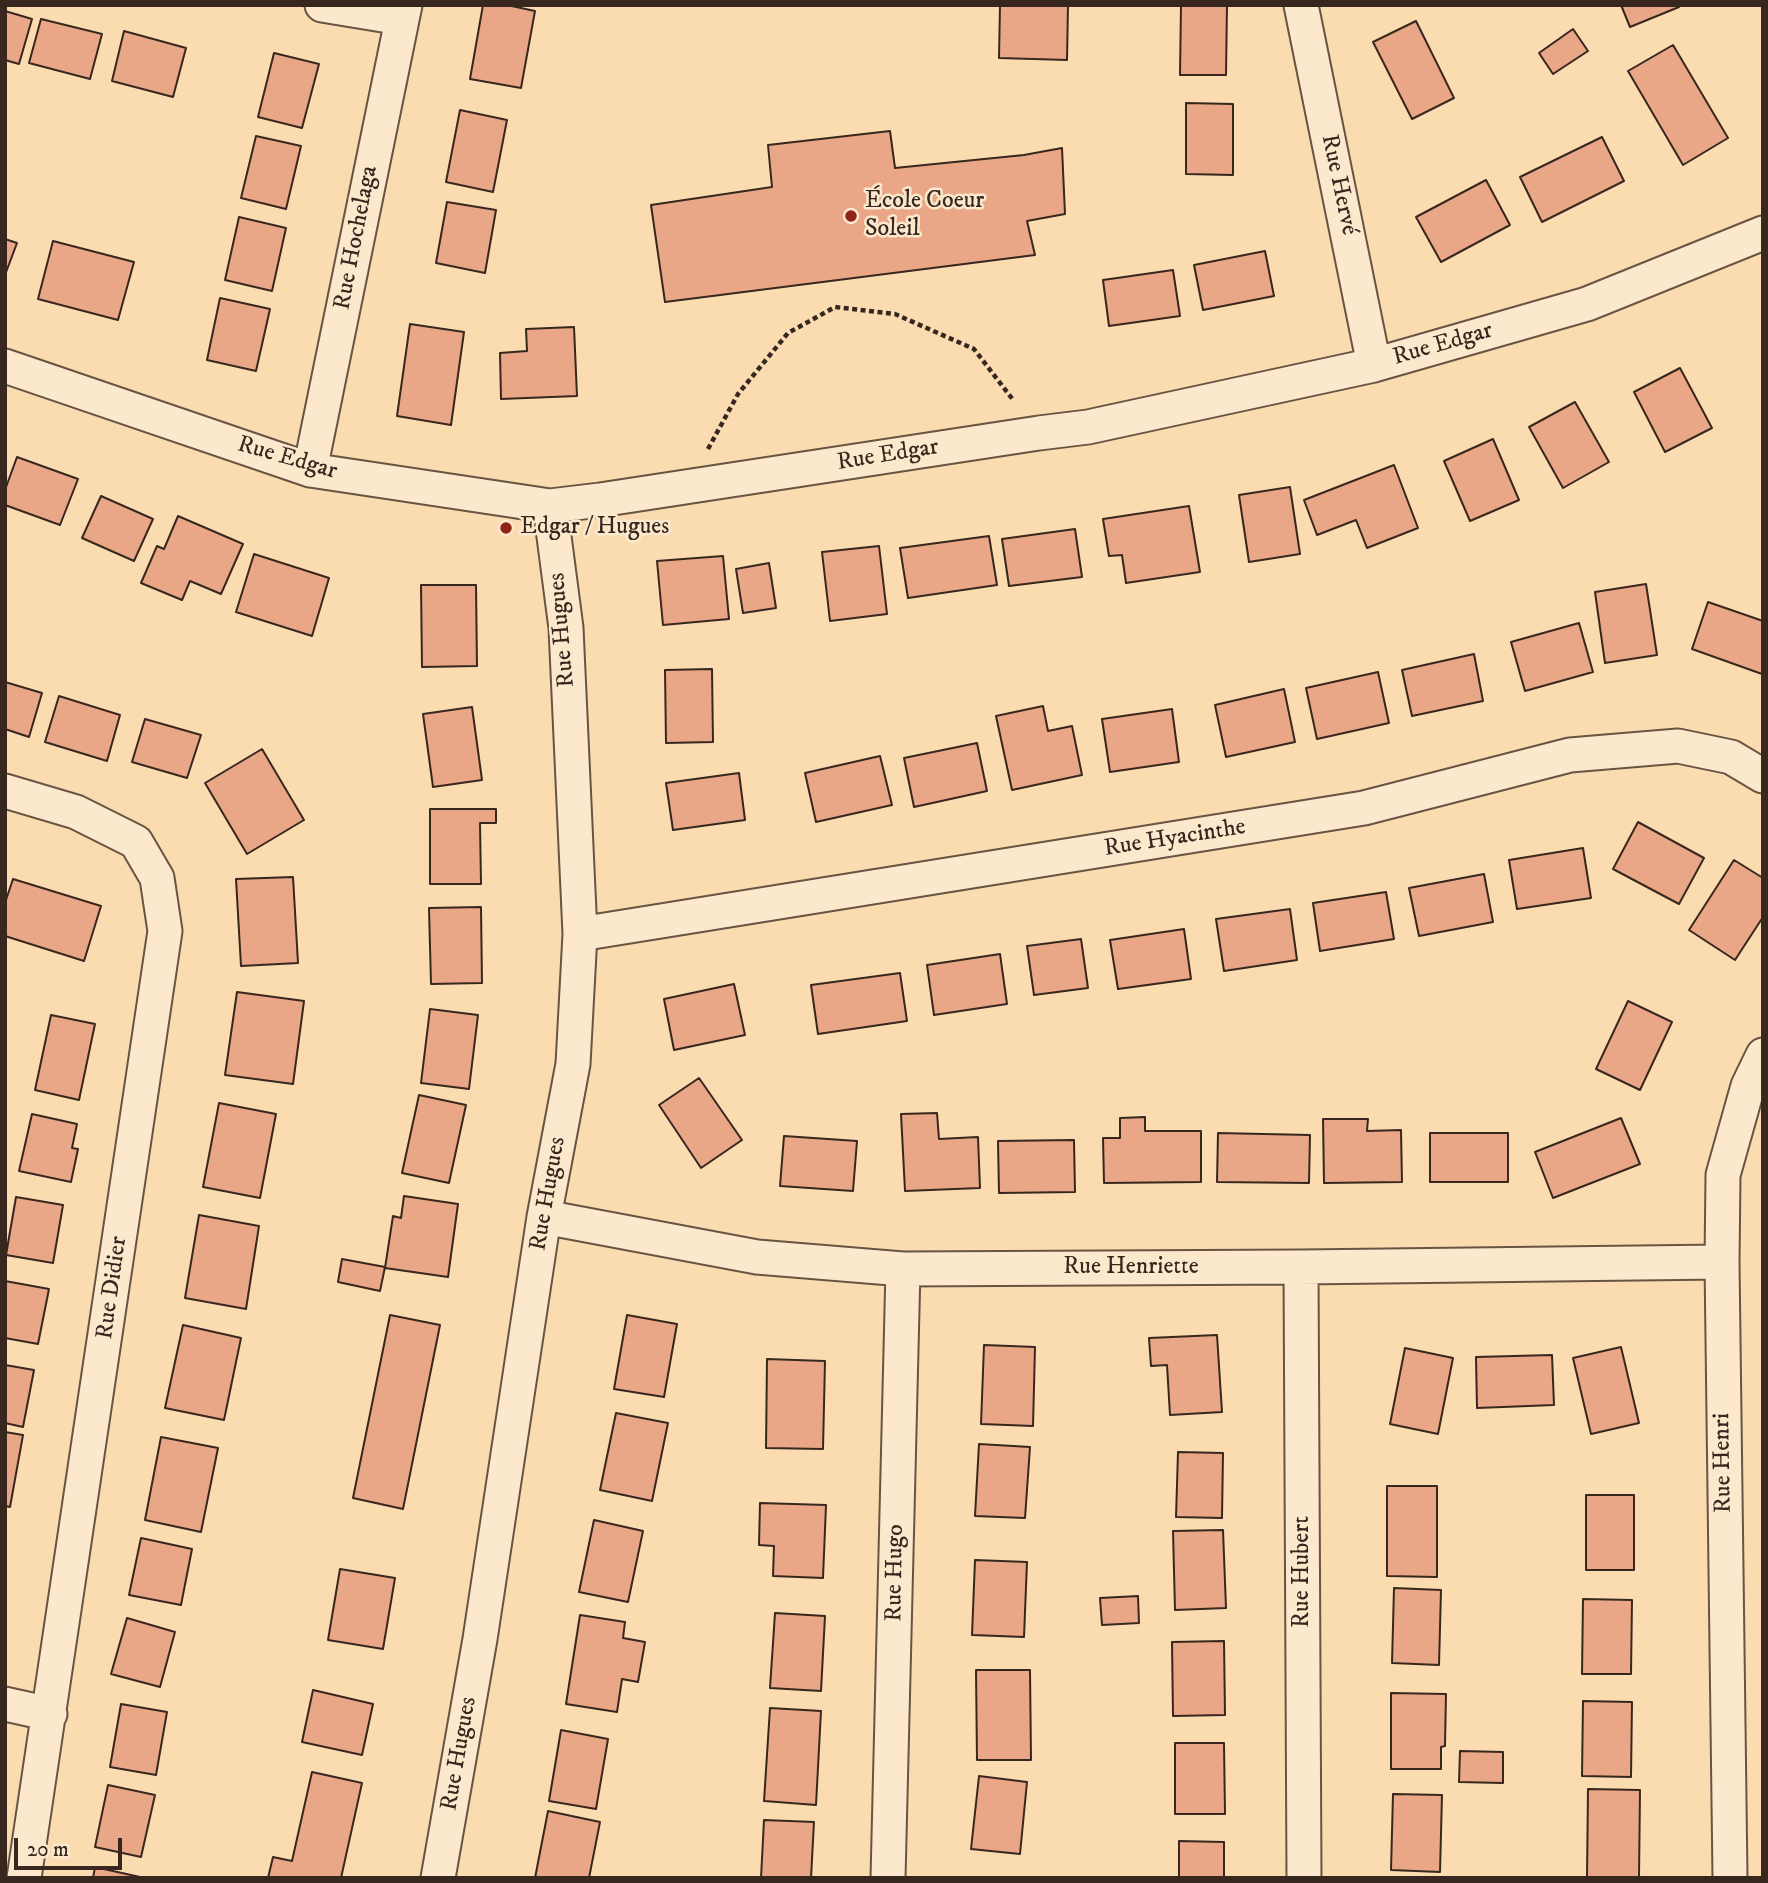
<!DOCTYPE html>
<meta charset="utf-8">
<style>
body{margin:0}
#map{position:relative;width:1768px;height:1883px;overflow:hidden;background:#fbdcb1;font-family:"IM FELL DW Pica",serif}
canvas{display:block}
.frame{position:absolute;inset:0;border:7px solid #37271e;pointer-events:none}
.scale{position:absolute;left:14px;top:1838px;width:108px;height:32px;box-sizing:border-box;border:4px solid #37271e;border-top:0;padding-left:9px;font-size:21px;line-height:24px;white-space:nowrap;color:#37271e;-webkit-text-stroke:5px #fce8cc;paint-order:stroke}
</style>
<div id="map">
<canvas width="1768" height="1883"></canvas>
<div class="frame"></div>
<div class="scale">20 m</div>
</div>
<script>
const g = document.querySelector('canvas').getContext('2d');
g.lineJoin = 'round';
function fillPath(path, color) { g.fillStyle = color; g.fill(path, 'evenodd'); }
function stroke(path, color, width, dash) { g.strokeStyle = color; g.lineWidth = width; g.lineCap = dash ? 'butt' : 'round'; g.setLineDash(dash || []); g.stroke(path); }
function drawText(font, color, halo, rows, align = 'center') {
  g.font = font + ' "IM FELL DW Pica",serif'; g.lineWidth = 5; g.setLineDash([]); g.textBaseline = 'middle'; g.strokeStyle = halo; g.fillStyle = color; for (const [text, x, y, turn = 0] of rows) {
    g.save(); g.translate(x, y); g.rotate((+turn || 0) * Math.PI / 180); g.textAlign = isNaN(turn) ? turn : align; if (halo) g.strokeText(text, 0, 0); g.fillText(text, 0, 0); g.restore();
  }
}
const building = new Path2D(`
 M483,5H507L535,11L521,88L470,79Z
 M1000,5H1068L1067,60L999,58Z
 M1181,5H1227L1226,75H1180Z
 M1621,5H1678L1679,7L1630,27Z
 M5,11L32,19L19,64L5,60Z
 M41,19L102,34L90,79L29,63Z
 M1416,21L1454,98L1412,119L1373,42Z
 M1573,29L1588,51L1553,74L1539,53Z
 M124,31L186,48L173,97L112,81Z
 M1673,45L1728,138L1683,165L1628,71Z
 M274,53L319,64L302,128L258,117Z
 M1186,103L1233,104V175L1186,174Z
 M460,110L507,120L493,192L446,182Z
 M890,131L895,168L1024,155L1062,148L1065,214L1027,221L1035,255L665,302L651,205L772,187L768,145Z
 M256,136L301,146L286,209L241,198Z
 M1602,137L1624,181L1542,222L1520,177Z
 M1486,180L1510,225L1441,262L1416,217Z
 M447,202L496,210L485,273L436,263Z
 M239,217L286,228L272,291L225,280Z
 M5,239L17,243L5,275Z
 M53,241L134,262L118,320L38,299Z
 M1265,251L1274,296L1203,310L1194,265Z
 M1173,270L1180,316L1109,326L1103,280Z
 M220,298L270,309L256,371L207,360Z
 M410,324L464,332L451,425L397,416Z
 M574,327L577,396L501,399L500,353L527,351L526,329Z
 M1680,368L1712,428L1665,452L1634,392Z
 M1575,402L1609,462L1563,488L1529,427Z
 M1493,439L1519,500L1470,521L1444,461Z
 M17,457L78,479L60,525L5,505V490Z
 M1394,465L1418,528L1367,548L1356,520L1317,535L1304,500Z
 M1290,487L1300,554L1249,562L1239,495Z
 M101,496L153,519L134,561L82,538Z
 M1189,506L1200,572L1126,583L1122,555L1109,556L1103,519Z
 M178,516L243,544L221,594L190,581L182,600L141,583L157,546L164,549Z
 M1075,529L1082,577L1009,586L1002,539Z
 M989,536L997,585L908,598L900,548Z
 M879,546L887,614L830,621L822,552Z
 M254,554L329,578L312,636L236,612Z
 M723,556L729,619L663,625L657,561Z
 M769,563L776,608L743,613L736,569Z
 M1646,584L1657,655L1605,663L1595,592Z
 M421,585H476L477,666L422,667Z
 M1708,602L1763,621L1762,674L1692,649Z
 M1579,623L1593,672L1525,691L1511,642Z
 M1474,654L1483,701L1412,716L1402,670Z
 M712,669L713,742L666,743L665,670Z
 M1378,672L1389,723L1317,739L1306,688Z
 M5,682L42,693L29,737L5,729Z
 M1284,689L1295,742L1226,757L1215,705Z
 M59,696L120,715L107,761L45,742Z
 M1043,706L1048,731L1072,726L1082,775L1012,790L996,716Z
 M472,707L482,780L433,787L423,714Z
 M1172,709L1179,762L1110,772L1102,719Z
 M145,719L201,735L187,778L132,762Z
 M977,743L987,791L914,807L904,758Z
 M262,749L304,820L247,854L205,783Z
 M880,756L892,805L816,822L805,773Z
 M739,773L745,820L673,830L666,783Z
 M430,809H496V823H480L481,884H430Z
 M1638,822L1704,858L1679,904L1613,869Z
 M1583,848L1591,898L1517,909L1509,860Z
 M1734,860L1763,878V917L1735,960L1689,930Z
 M1484,874L1493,922L1419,936L1409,888Z
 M293,877L298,963L241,966L236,879Z
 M13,879L101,906L84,961L5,936V903Z
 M1386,892L1394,939L1320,951L1313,903Z
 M481,907L482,983L431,984L429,908Z
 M1290,909L1297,960L1224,971L1216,919Z
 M1184,929L1191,979L1118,989L1110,940Z
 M1081,939L1088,988L1034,995L1027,946Z
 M1000,954L1007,1004L934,1015L927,965Z
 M900,973L907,1021L818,1034L811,985Z
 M734,984L745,1035L674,1050L664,999Z
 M237,992L304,1001L293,1084L225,1075Z
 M1628,1001L1672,1022L1640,1090L1596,1069Z
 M430,1009L478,1015L469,1089L421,1083Z
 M51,1015L95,1024L79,1100L35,1090Z
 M699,1078L742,1140L701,1168L659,1105Z
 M419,1095L466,1105L449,1183L402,1173Z
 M219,1103L276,1114L260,1198L203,1187Z
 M937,1113L939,1139L978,1137L980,1188L905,1191L901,1114Z
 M32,1114L77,1124L72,1148L78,1149L71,1182L19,1171Z
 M1145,1117V1131H1201V1182L1104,1183L1103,1138H1120V1118Z
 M1621,1118L1640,1164L1553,1198L1535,1152Z
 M1323,1119H1368L1367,1131L1401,1130L1402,1182L1324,1183Z
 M1218,1133L1310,1135L1309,1183L1217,1182Z
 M1430,1133H1508V1182H1430Z
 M784,1136L857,1141L853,1191L780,1186Z
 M1074,1140L1075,1192L999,1193L998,1141Z
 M404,1196L458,1204L448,1277L385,1268L393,1216L401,1218Z
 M16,1197L63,1205L53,1263L6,1255Z
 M199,1215L259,1226L246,1309L185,1298Z
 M342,1259L385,1267L380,1291L338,1282Z
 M5,1281L49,1289L38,1344L5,1338Z
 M390,1315L440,1325L403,1509L353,1498Z
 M627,1315L677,1324L664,1397L614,1389Z
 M183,1325L241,1338L224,1420L165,1408Z
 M1217,1335L1222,1412L1170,1415L1167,1365L1151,1366L1149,1338Z
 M984,1345L1035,1347L1033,1426L981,1424Z
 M1621,1347L1639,1423L1591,1434L1573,1358Z
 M1405,1348L1453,1358L1438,1434L1390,1424Z
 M1552,1355L1554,1405L1477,1408L1476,1357Z
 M767,1359L825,1361L823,1449L766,1448Z
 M5,1365L34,1370L23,1427L5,1423Z
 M616,1413L668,1423L652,1501L600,1490Z
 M5,1432L23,1435L10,1507L5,1506Z
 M161,1437L218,1448L201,1532L145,1520Z
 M979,1444L1030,1447L1025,1518L975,1516Z
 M1178,1452L1223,1453L1222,1518L1176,1517Z
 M1387,1486H1437V1577L1387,1576Z
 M1586,1495H1634V1570H1586Z
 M760,1503L826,1505L823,1578L773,1576L774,1546L759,1545Z
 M594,1520L643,1531L628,1602L579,1592Z
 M1223,1530L1226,1608L1175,1610L1173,1531Z
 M141,1538L192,1549L181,1605L129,1595Z
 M975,1560L1027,1562L1024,1637L972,1635Z
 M340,1569L395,1578L383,1649L328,1640Z
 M1394,1588L1441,1590L1439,1665L1392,1663Z
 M1138,1596L1139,1623L1102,1625L1100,1598Z
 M1583,1599L1632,1600L1631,1674H1582Z
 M775,1613L825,1616L821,1691L770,1688Z
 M580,1615L625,1622L623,1638L645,1642L638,1682L622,1679L617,1712L566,1704Z
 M127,1618L175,1632L160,1687L111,1674Z
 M1224,1641L1225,1715L1173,1716L1172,1642Z
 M976,1670H1030L1031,1760H977Z
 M313,1690L373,1704L362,1755L302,1742Z
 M1391,1693L1446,1694L1445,1746L1441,1747V1769H1391Z
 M1583,1701L1632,1702L1631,1777L1582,1776Z
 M121,1704L167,1712L156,1775L110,1767Z
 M770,1708L821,1711L816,1805L764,1801Z
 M561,1730L608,1739L596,1809L549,1801Z
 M1175,1743H1224L1225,1814H1175Z
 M1460,1751L1503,1752V1783L1459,1782Z
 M312,1772L362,1783L341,1878H268L273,1857L292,1861Z
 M979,1776L1027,1782L1020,1854L971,1849Z
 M108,1785L155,1795L141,1857L95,1847Z
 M1588,1789L1640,1790L1639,1878H1587Z
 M1393,1794L1442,1795L1440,1872L1391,1870Z
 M548,1811L600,1822L589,1878H535Z
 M764,1820L814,1822L811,1878H761Z
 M1179,1841L1224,1842V1878H1179Z
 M95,1867L140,1877V1878H93Z`);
fillPath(building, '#e9a787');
stroke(building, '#37271e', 2);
const minor = new Path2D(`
 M322,5L401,18
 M1301,5L1374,365
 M5,366L310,470L550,506L600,500L1039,433L1088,427L1374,365L1587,304L1763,233
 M310,470L405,5
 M5,791L76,812L136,842L157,878L165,931L24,1878
 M580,934L1364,808L1570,755L1678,746L1731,757L1763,776
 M544,1217L757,1257L903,1269L1301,1267L1722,1262
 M1301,1267L1304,1878
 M5,1704L50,1714
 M438,1878L480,1639L544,1217L573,1064L580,934L566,628L550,506
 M888,1878L903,1269
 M1730,1878L1722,1262L1723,1175L1748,1086L1763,1055`);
stroke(minor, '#685443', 37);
stroke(new Path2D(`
 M708,449L738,394L788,333L835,307L895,314L974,349L1014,401`), '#37271e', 4.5, [5, 3.5]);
stroke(minor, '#fce8cc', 33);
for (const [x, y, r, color] of [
 [851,216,7,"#8f2418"],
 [506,528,7,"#8f2418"]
]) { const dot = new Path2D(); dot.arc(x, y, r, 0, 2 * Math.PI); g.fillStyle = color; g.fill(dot); stroke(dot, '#fce8cc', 2.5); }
drawText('24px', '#37271e', '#fce8cc', [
 ["Rue Hervé",1338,185,78],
 ["Rue Hochelaga",357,238,-79],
 ["Rue Edgar",1443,345,-16],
 ["Rue Edgar",888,456,-9],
 ["Rue Edgar",287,459,16],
 ["Rue Hugues",563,630,-95],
 ["Rue Hyacinthe",1175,839,-9],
 ["Rue Hugues",549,1194,-80],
 ["Rue Henriette",1131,1268],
 ["Rue Didier",113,1288,-82],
 ["Rue Henri",1724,1463,-91],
 ["Rue Hubert",1303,1572,-90],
 ["Rue Hugo",896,1573,-89],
 ["Rue Hugues",460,1754,-80]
]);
drawText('24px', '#37271e', '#fce8cc', [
 ["École Coeur",865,202],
 ["Soleil",865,230],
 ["Edgar / Hugues",520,528]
], 'left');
</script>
